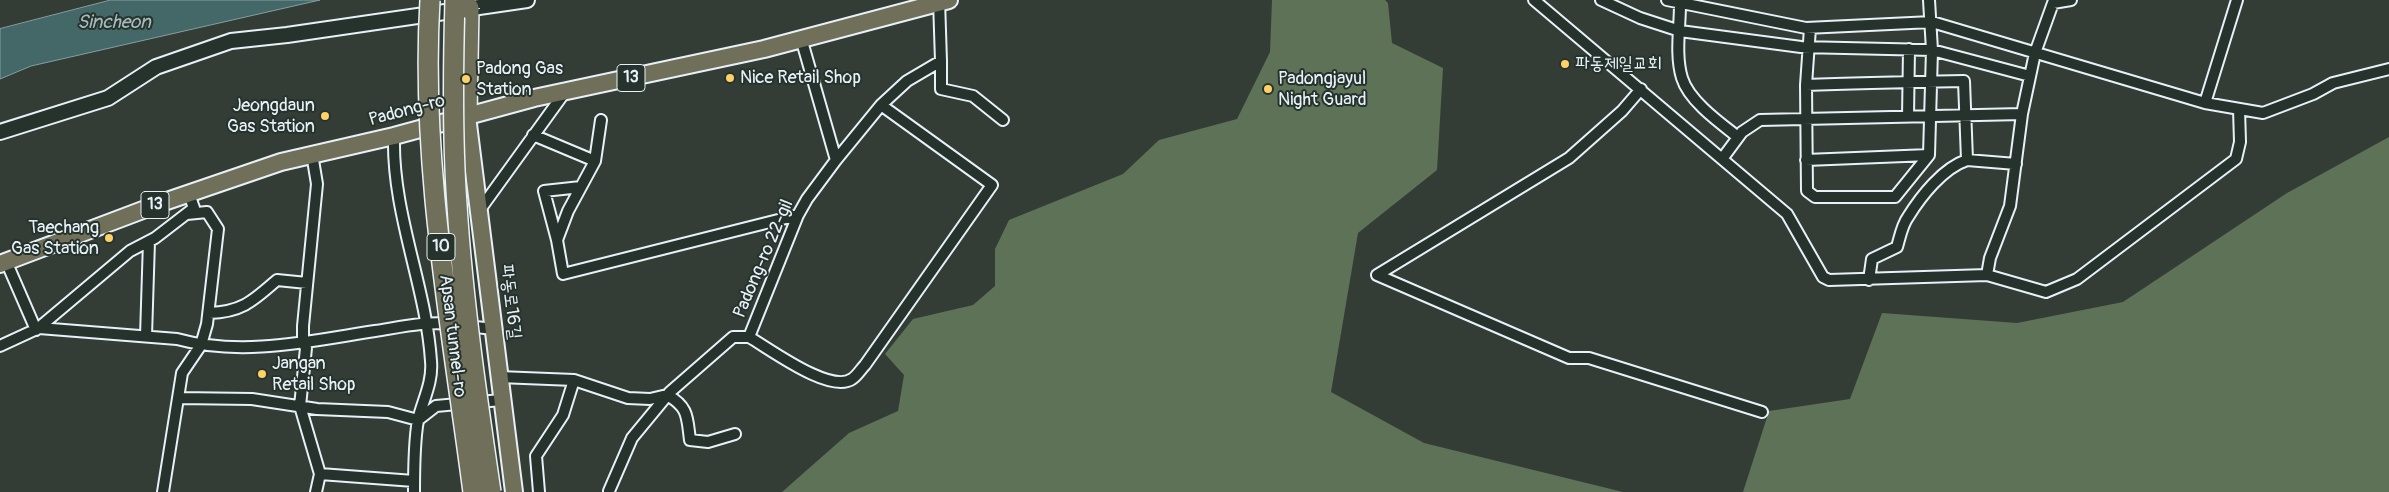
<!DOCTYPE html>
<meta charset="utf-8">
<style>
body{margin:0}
canvas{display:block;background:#343c36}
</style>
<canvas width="2389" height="492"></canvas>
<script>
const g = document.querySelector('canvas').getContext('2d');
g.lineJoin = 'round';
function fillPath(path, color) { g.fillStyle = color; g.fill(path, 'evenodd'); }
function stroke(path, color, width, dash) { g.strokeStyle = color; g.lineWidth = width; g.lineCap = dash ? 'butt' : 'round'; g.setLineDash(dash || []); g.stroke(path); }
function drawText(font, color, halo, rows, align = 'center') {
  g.font = font + ' Pangolin,"Poor Story",sans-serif'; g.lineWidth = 4; g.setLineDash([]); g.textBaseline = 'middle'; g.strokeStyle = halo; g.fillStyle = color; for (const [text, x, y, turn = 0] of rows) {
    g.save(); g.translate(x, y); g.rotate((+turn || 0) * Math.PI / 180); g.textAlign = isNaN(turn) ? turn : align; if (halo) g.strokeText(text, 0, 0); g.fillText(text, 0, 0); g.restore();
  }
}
fillPath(new Path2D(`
 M1272,0H1385L1388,3L1392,43L1443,68L1437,170L1358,233L1331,392L1424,443L1623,492H782L849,433L898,411L904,375L885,354L913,319L973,305L995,286V249L1009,220L1123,174L1159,140L1237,119L1270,52Z
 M2389,137V492H1743L1769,411L1850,399L1882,313L2017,323L2123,302L2287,193Z`), '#5d7256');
const water = new Path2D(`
 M111,0H320L31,66L0,79V29Z`);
fillPath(water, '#436867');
stroke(water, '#859fa1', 1);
const street = new Path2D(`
 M1534,0L1787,214L1823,277L1829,280L1987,275L1990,258L2010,206L2022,114L2035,53L2053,3L2071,0
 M1601,0L1640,18L1680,31L1801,47L1932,50L2030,76
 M1667,0L1806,28L1932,22L2205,103L2263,113L2313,94L2333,83L2389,69
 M1680,4C1680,28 1675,55 1682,78C1689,101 1720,123 1738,137
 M801,38L836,160
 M941,61V89L973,96L1003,120
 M1806,85L1810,28
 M1641,89L1622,111L1569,158L1377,275L1569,358H1589L1762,412
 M2205,103L2237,0
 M1908,117L1909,49
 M601,120L595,161L568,211L557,240L563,274L798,215
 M533,135L595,161
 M394,136C392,214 426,285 431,361C433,382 423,400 418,420C414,442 414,469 414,492
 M312,154L317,184L303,326V343L306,348L300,406L320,474L316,492
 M1722,159L1742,132L1760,120L2022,114
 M1806,160L1929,155
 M1967,160L2016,164
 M479,211L565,92
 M557,240L544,191L581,187
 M6,261L36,330L130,251L155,238L194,208L189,194
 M1987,275L2046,292L2077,279L2236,159L2240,142L2239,109
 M1869,280L1872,259L1897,247C1900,237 1902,225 1908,217C1921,196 1943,168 1967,160L1964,81C1911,82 1858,83 1806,85L1807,191L1815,197H1895L1929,155L1932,50L1929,0
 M209,313C242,312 253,301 277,280L307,283
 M466,326L494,329V334
 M146,336L149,241
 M749,337C770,349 830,394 852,379C857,376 861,369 865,365L992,185L881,105
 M0,346L39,328L177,339C242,357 310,341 375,331C401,327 426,321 452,324
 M499,377L574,380L628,398L650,399L667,395C689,407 687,418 690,440L708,442L735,434
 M179,398L252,399L317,409L388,412L418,420L436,406L501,400V395
 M320,474L414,481
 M609,491L632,438L670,392L733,337H749L798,215L807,199L836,160L881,105L907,81L941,61L939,0
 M163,492L182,373L201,345L207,324L218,229L207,212L187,214
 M539,492L536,456L563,415L574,380`);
const secondary = new Path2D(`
 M0,132L108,98L156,67L231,41L287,35L527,0`);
const primary = new Path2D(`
 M467,116L514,492
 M0,264L164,202L281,162L394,136L534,98L764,49L949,0`);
const highway = new Path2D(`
 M467,116L469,9`);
stroke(street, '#e8f1f8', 14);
stroke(secondary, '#e8f1f8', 18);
stroke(primary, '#e8f1f8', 20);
stroke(highway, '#e8f1f8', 22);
stroke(street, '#26332d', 10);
stroke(secondary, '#26332d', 14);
stroke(primary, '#706f59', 16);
stroke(highway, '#706f59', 19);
const highwayBridge = new Path2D(`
 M430,0C420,164 452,330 473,492
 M455,0C453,68 452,137 457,205C463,301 477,397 491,492
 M469,8V9`);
stroke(highwayBridge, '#e8f1f8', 22, []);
stroke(highwayBridge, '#706f59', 19);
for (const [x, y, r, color] of [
 [1565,64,5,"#ffd166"],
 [730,78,5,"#ffd166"],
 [466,79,5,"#ffd166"],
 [1268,89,5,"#ffd166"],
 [325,116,5,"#ffd166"],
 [109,238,5,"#ffd166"],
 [262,374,5,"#ffd166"]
]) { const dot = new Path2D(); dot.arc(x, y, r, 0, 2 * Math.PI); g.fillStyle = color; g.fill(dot); stroke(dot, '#26332d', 2); }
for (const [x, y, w] of [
 [631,78,28],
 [155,205,28],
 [441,247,28]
]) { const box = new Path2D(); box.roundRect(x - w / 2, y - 13.5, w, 27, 4); g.fillStyle = '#26332d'; g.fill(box); stroke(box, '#e8f1f8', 1); }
drawText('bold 16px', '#e8f1f8', null, [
 ["13",631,78],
 ["13",155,205],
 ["10",441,247]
]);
drawText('18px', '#e8f1f8', '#26332d', [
 ["파동제일교회",1575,64],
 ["Padong Gas",476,69],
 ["Station",476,90],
 ["Nice Retail Shop",740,78],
 ["Padongjayul",1278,79],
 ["Night Guard",1278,100],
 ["Jeongdaun",315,106,"right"],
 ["Gas Station",315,127,"right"],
 ["Taechang",99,228,"right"],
 ["Gas Station",99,249,"right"],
 ["Jangan",272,364],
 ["Retail Shop",272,385]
], 'left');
drawText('18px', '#e8f1f8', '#26332d', [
 ["Padong-ro",407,111,-15],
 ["Padong-ro 22-gil",764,259,-67],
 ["파동로16길",510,302,83],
 ["Apsan tunnel-ro",452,336,83]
]);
drawText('italic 19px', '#a6babe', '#26332d', [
 ["Sincheon",114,23]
]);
</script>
